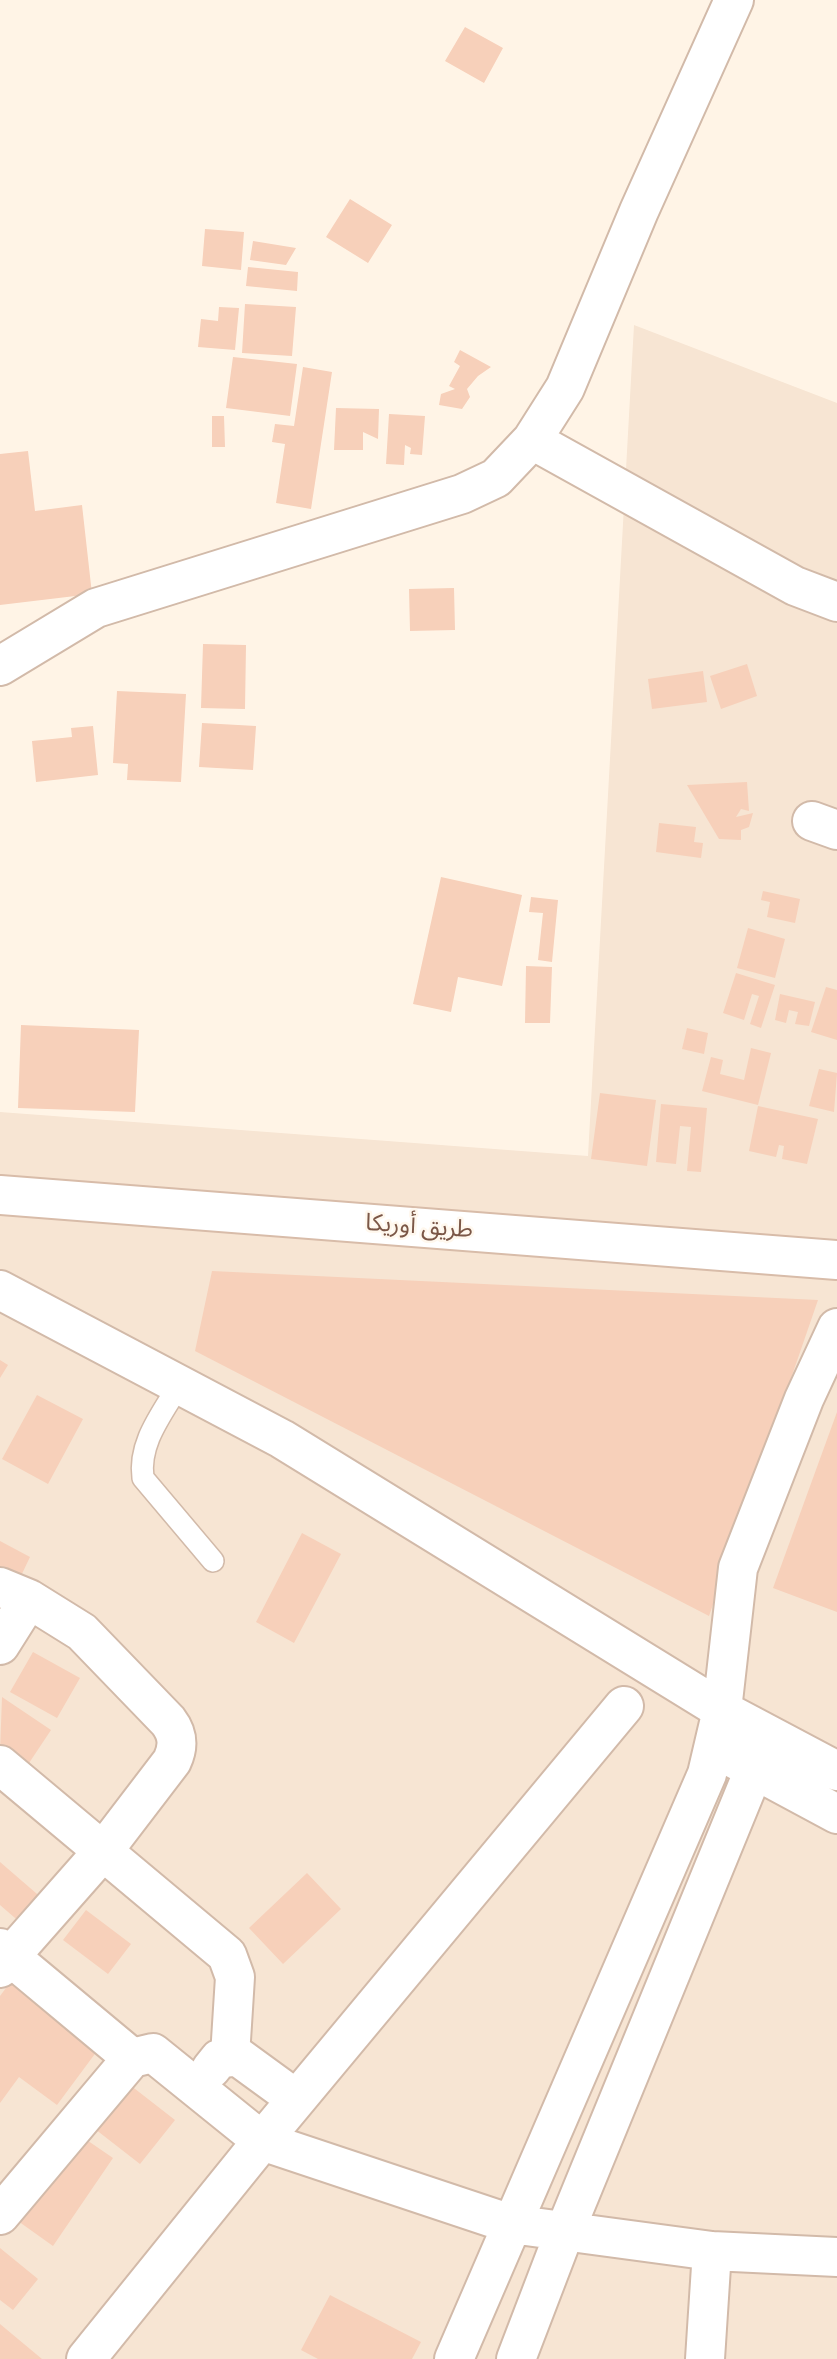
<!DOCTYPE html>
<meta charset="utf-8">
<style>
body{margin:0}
canvas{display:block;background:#fff4e6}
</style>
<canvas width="837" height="2359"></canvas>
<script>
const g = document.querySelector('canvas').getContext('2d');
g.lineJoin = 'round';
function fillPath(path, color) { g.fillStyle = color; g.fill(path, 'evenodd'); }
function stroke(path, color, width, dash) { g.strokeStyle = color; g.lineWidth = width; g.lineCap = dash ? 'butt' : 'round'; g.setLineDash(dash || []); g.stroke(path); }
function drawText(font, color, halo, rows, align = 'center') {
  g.font = font + ' "Archivo Narrow","Noto Sans Arabic",sans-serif'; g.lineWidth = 5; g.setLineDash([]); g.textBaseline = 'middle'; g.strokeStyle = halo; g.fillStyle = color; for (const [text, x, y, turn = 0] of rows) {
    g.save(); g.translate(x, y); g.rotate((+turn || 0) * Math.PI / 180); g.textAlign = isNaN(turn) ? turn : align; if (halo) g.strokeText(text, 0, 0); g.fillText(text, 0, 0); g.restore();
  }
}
fillPath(new Path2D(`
 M634,325L837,403V1782L749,1745L837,1794V2359H0V1112L588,1156Z`), '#f7e5d3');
fillPath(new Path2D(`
 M465,27L503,48L484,83L445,61Z
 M350,199L392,225L368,263L326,237Z
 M205,229L244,232L241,270L202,266Z
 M253,241L296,248L286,265L250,260Z
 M248,267L298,272L297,291L246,286Z
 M245,304L296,307L292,356L242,353Z
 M219,307L239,308L235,350L198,347L201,319L218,321Z
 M460,350L491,367L478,376L467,389L470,397L462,409L439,405L441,394L455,389L449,386L460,366L454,362Z
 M233,357L297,364L290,416L226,408Z
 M303,367L332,372L311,509L276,503L285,444L272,442L275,424L294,426Z
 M336,408L379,409L378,439L363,432V450H334Z
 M389,414L425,416L422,455L410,454L411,448L405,445L404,465L386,464Z
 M212,416H224L225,447H212Z
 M28,451L35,511L82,505L92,594L0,605V454Z
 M454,588L455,630L410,631L409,589Z
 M203,644L246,645L245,709L201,708Z
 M747,664L757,696L721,709L710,676Z
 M703,671L707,702L652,709L648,679Z
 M117,691L186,694L181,782L127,780L128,764L113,763Z
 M202,723L256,726L253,770L199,767Z
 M93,726L98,775L36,782L32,741L72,737L71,728Z
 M747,782L749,811L741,809L736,817L753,813L749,827L741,830V840L719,839L687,785Z
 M659,823L696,827L694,842L703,843L701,858L656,852Z
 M441,877L522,895L502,986L458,977L451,1012L413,1004Z
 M763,891L800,899L795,923L767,917L770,902L761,900Z
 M531,897L558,900L552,962L538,960L543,913L529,912Z
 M748,928L785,939L775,978L737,968Z
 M526,966L552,967L550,1023H525Z
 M736,973L775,985L761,1028L750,1024L759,996L752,994L744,1020L723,1013Z
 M826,987L837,990V1040L811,1032Z
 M780,994L815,1002L809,1026L795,1024L798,1012L789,1010L786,1023L775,1020Z
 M21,1025L139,1030L135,1112L18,1108Z
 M687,1028L708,1033L704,1054L682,1049Z
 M751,1048L771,1053L758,1105L702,1091L711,1057L723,1060L720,1074L744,1080Z
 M819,1069L837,1073L834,1112L809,1106Z
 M600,1093L656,1100L647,1166L591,1159Z
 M661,1104L707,1108L701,1172L687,1171L691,1127L680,1126L676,1164L656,1162Z
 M758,1106L818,1119L807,1164L782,1159L784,1146L779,1145L776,1157L749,1151Z
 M212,1271L818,1300L709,1616L195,1351Z
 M0,1360L8,1365L0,1378Z
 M37,1395L83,1419L48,1484L2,1459Z
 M837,1412V1612L773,1588Z
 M302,1533L341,1554L294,1643L256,1622Z
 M0,1541L30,1557L19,1580L0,1571Z
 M33,1652L80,1678L57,1718L10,1692Z
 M2,1697L51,1730L25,1769L0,1752Z
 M0,1862L44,1900L22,1924L0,1905Z
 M307,1873L341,1909L283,1964L249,1928Z
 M86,1910L131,1944L108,1974L63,1940Z
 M12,1980L100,2047L57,2105L19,2077L0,2103V1996Z
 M130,2085L175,2120L140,2164L95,2129Z
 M78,2134L113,2158L53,2246L18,2221Z
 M0,2248L38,2279L13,2310L0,2300Z
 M330,2295L421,2342L412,2359H318L301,2350Z
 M0,2324L42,2359H0Z`), '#f7d0ba');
const lane = new Path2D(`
 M179,1385C162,1414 138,1443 143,1478L213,1561`);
const street = new Path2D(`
 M532,440L795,586L837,602
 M0,666L96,608L462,494L496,478L532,440L565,388L639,211L734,0
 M812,821L837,830
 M0,1290L282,1439L722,1710L837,1771
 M0,1587L29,1599L82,1632L168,1721C178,1734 179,1746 172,1761L104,1850L0,1968
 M0,1645L29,1599
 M731,1757L837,1814
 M0,1765L227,1955L235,1977L230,2056
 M0,1948L132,2058
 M211,2069L219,2059L237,2056L296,2099
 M0,2215L132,2058L153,2053L262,2141L511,2224L712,2251L837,2257
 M86,2359L262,2141L624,1706
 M454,2359L707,1774L722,1710L738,1568L804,1399L837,1328
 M516,2359L565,2231L754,1770
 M705,2359L712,2251`);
const secondary = new Path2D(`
 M0,1195L837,1260`);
stroke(lane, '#d2baa9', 24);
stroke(street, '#d2baa9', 42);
stroke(secondary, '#d8bca9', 42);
stroke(lane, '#fff', 21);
stroke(street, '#fff', 38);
stroke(secondary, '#fff', 38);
drawText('24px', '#7b5747', '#fff8ee', [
 ["طريق أوريكا",419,1227,4]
]);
</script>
